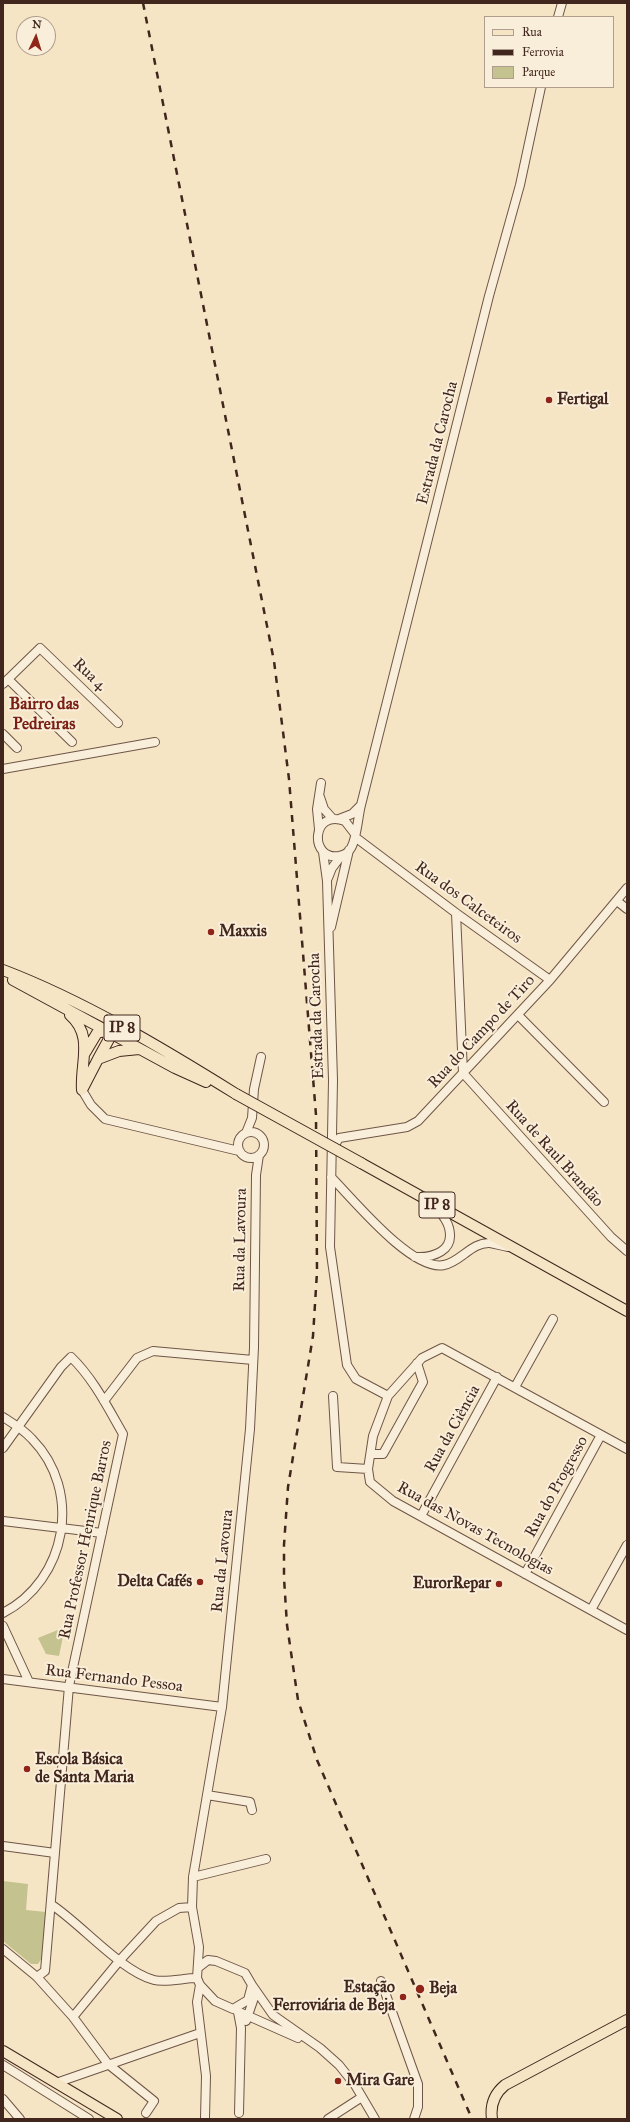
<!DOCTYPE html>
<meta charset="utf-8">
<style>
body{margin:0}
#map{position:relative;width:630px;height:2122px;overflow:hidden;background:#f6e5c5;font-family:"IM FELL Great Primer",serif}
canvas{display:block}
.frame{position:absolute;inset:0;border:4px solid #41261d;pointer-events:none}
.legend{position:absolute;left:484px;top:16px;width:130px;height:72px;box-sizing:border-box;background:#f9eed9;border:1px solid #af9e8e;margin:0;padding:5px 7px;list-style:none;font-size:12px;color:#41261d}
.legend li{display:flex;align-items:center;gap:8px;height:20px}
.legend b{width:20px;border:1px solid #af9e8e}
.north{position:absolute;left:16px;top:16px;width:40px;height:40px;box-sizing:border-box;background:#f9eed9;border:1px solid #af9e8e;border-radius:50%;rotate:4deg;font-size:11px;font-weight:700;line-height:16px;text-align:center;color:#41261d}
.north::after{content:'';display:block;margin:auto;width:14px;height:18px;background:#8f2418;clip-path:polygon(50% 0,100% 100%,50% 72%,0 100%)}
</style>
<div id="map">
<canvas width="630" height="2122"></canvas>
<div class="frame"></div>
<ul class="legend">
<li><b style="height:5px;background:#f6e5c5"></b>Rua</li>
<li><b style="height:5px;background:#41261d"></b>Ferrovia</li>
<li><b style="height:11px;background:#c4c28f"></b>Parque</li>
</ul>
<div class="north">N</div>
</div>
<script>
const g = document.querySelector('canvas').getContext('2d');
g.lineJoin = 'round';
function fillPath(path, color) { g.fillStyle = color; g.fill(path, 'evenodd'); }
function stroke(path, color, width, dash) { g.strokeStyle = color; g.lineWidth = width; g.lineCap = dash ? 'butt' : 'round'; g.setLineDash(dash || []); g.stroke(path); }
function drawText(font, color, halo, rows, align = 'center') {
  g.font = font + ' "IM FELL Great Primer",serif'; g.lineWidth = 4; g.setLineDash([]); g.textBaseline = 'middle'; g.strokeStyle = halo; g.fillStyle = color; for (const [text, x, y, turn = 0] of rows) {
    g.save(); g.translate(x, y); g.rotate((+turn || 0) * Math.PI / 180); g.textAlign = isNaN(turn) ? turn : align; if (halo) g.strokeText(text, 0, 0); g.fillText(text, 0, 0); g.restore();
  }
}
fillPath(new Path2D(`
 M65,1627L59,1656L46,1654L38,1638Z
 M3,1881L28,1884L26,1910L46,1912L42,1958L38,1964H31L3,1941Z`), '#c4c28f');
const minor = new Path2D(`
 M558,17L562,3
 M8,679L72,742
 M3,684L40,648L118,723
 M3,734L17,748
 M3,769L155,742
 M320,797L324,809L333,819
 M339,819L352,814L360,806
 M319,829L317,809L321,783
 M355,834L345,821C311,808 309,861 339,856C344,855 349,852 351,848C357,838 358,816 361,805L489,296L520,185L541,87
 M355,837L456,913L550,980
 M323,852L327,881L333,1080L330,1247L347,1365L356,1379L388,1396
 M328,878L332,868L341,856
 M617,901L627,909
 M456,913L463,1073
 M331,927L349,850
 M518,1015L604,1102
 M463,1073L611,1237L627,1251
 M82,1090L91,1105L105,1119L239,1151
 M238 1145a13 13 0 1 1 26 0a13 13 0 1 1-26 0Z
 M246,1133L252,1118L254,1089L261,1057
 M332,1150L339,1138L407,1127L418,1121L550,980L627,888
 M331,1177C353,1199 412,1272 444,1265C461,1262 471,1242 490,1243C496,1244 502,1246 508,1247
 M415,1257C433,1258 455,1251 449,1228C447,1219 440,1212 434,1204
 M515,1387L553,1319
 M333,1396L337,1467L368,1469
 M104,1401L137,1358L153,1351L253,1360
 M3,1417C14,1424 24,1430 32,1439C83,1491 67,1580 3,1613
 M3,1448L61,1367L71,1357C93,1378 108,1408 123,1434L69,1686L45,1971L37,1977
 M627,1449L442,1348L422,1358L388,1396L373,1436L368,1469L370,1482L393,1501L627,1630
 M371,1454H383L423,1382L417,1363
 M421,1516L497,1377
 M3,1521L102,1533
 M525,1574L601,1435
 M591,1610L627,1545
 M3,1626L29,1682
 M3,1679L222,1707
 M207,1795L250,1802L252,1810
 M3,1846L55,1853
 M193,1877L266,1859
 M52,1905C82,1925 121,1971 154,1980C166,1983 184,1978 197,1978
 M3,1949L37,1977L73,2017L108,2064L154,2101L146,2113
 M199,1967L208,1960L216,1961L245,1973L252,1985L248,2000L233,2009L215,2001L200,1985L197,1978L199,1947L192,1907L193,1877L222,1707L250,1429L254,1347L256,1175L259,1155
 M381,1981L418,2084V2107L414,2119
 M200,1985L197,2002L206,2076L205,2118
 M252,1985L273,2015L320,2048L339,2065L355,2085L375,2119
 M237,2011L298,2038
 M238,2012L241,2028L239,2113
 M73,2017L120,1960L156,1921L179,1908L192,1907
 M246,2021L256,1992
 M3,2065L89,2119
 M56,2083L200,2033
 M3,2099L20,2119
 M328,2119L362,2097`);
const major = new Path2D(`
 M3,970C84,1001 162,1048 236,1094
 M13,980L175,1068L206,1082
 M70,1015C94,1036 80,1063 82,1090
 M85,1053L97,1033L109,1030
 M98,1059L109,1039L106,1029
 M83,1088L98,1059L119,1051L139,1049
 M361,1163L627,1311
 M3,2051L117,2119
 M492,2119C490,2105 494,2094 505,2085L627,2020`);
stroke(minor, '#6e5647', 10);
stroke(major, '#41261d', 12);
stroke(minor, '#f9eed9', 8);
stroke(major, '#f6e5c5', 10);
stroke(new Path2D(`
 M143,3L274,661L289,779L316,1115L317,1272L313,1336L288,1487L284,1545V1578L287,1625L298,1700L317,1760L472,2119`), '#41261d', 2.5, [7, 7]);
const majorBridge = new Path2D(`
 M236,1094L361,1163`);
stroke(majorBridge, '#41261d', 12, []);
stroke(majorBridge, '#f6e5c5', 10);
for (const [x, y, r, color] of [
 [549,400,4,"#8f2418"],
 [211,932,4,"#8f2418"],
 [200,1582,4,"#8f2418"],
 [499,1584,4,"#8f2418"],
 [27,1769,4,"#8f2418"],
 [420,1989,5,"#8f2418"],
 [403,1997,4,"#8f2418"],
 [338,2081,4,"#8f2418"]
]) { const dot = new Path2D(); dot.arc(x, y, r, 0, 2 * Math.PI); g.fillStyle = color; g.fill(dot); stroke(dot, '#f9eed9', 1.5); }
for (const [x, y, w] of [
 [122,1028,36],
 [437,1205,36]
]) { const box = new Path2D(); box.roundRect(x - w / 2, y - 13, w, 26, 3); g.fillStyle = '#f9eed9'; g.fill(box); stroke(box, '#41261d', 1); }
drawText('bold 15px', '#41261d', null, [
 ["IP 8",122,1028],
 ["IP 8",437,1205]
]);
drawText('bold 16px', '#41261d', '#f9eed9', [
 ["Fertigal",557,400],
 ["Maxxis",219,932],
 ["Delta Cafés",192,1582,"right"],
 ["EurorRepar",491,1584,"right"],
 ["Escola Básica",35,1760],
 ["de Santa Maria",35,1778],
 ["Estação",395,1988,"right"],
 ["Ferroviária de Beja",395,2006,"right"],
 ["Beja",429,1989],
 ["Mira Gare",346,2081]
], 'left');
drawText('16px', '#41261d', '#f9eed9', [
 ["Estrada da Carocha",438,443,-76],
 ["Rua 4",89,675,44],
 ["Rua dos Calceteiros",468,903,36],
 ["Estrada da Carocha",317,1016,-92],
 ["Rua do Campo de Tiro",482,1032,-47],
 ["Rua de Raul Brandão",554,1154,48],
 ["Rua da Lavoura",241,1240,-89],
 ["Rua da Ciência",453,1429,-61],
 ["Rua do Progresso",557,1487,-61],
 ["Rua das Novas Tecnologias",475,1529,29],
 ["Rua Professor Henrique Barros",86,1540,-78],
 ["Rua da Lavoura",223,1561,-84],
 ["Rua Fernando Pessoa",114,1679,7]
]);
drawText('bold 17px', '#7a1f14', '#f9eed9', [
 ["Bairro das",44,705],
 ["Pedreiras",44,725]
]);
</script>
